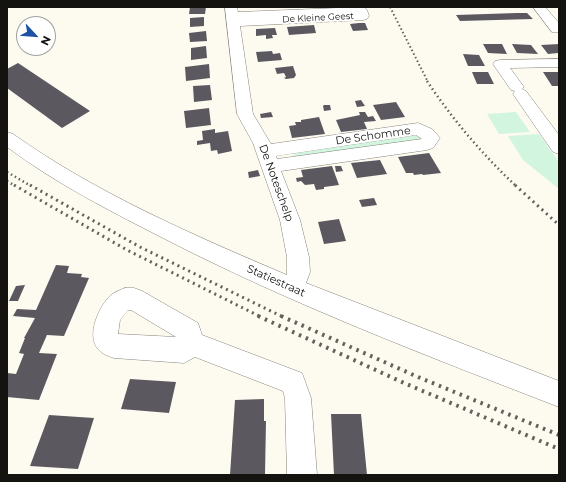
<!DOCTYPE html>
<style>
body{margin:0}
#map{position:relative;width:566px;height:482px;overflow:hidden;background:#fdfbf0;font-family:Montserrat,sans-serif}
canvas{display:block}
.frame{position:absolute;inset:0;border:8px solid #141310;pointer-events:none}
.north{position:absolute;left:16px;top:16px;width:40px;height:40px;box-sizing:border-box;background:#fff;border:1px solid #a1a19f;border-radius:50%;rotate:116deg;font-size:11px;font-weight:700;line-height:16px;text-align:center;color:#141310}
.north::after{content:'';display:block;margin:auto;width:14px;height:18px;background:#1b52a4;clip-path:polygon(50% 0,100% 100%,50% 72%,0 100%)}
</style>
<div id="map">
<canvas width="566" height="482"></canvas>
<div class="frame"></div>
<div class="north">N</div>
</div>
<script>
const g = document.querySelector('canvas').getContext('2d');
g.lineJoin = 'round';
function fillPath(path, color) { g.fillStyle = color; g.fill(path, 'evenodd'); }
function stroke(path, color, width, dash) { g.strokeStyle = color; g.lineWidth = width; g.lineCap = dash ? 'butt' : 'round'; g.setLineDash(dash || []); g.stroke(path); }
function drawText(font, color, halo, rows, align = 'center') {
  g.font = font + ' Montserrat,sans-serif'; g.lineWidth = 4; g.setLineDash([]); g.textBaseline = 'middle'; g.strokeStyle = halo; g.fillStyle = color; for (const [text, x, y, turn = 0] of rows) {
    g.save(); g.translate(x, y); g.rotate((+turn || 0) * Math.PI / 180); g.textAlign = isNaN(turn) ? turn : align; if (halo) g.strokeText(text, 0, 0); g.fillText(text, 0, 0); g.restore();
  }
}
fillPath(new Path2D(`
 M516,112L530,132L499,134L487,114Z
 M420,134L424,140L295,157L293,151Z
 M539,134L559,162V189L523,160L508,136Z`), '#d2f5e0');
fillPath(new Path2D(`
 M190,7H206L205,14H189Z
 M517,13H527L533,19L460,21L456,15Z
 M204,17V26L190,27V18Z
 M359,23H365L368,30L353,31L350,24Z
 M314,25L316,33L289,35L287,27Z
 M275,28L277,35H272L273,38L266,39V35L256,36V29Z
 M206,31L207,41L190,42L189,33Z
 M483,44H502L507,54L488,53Z
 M512,44L531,45L538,54L517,53Z
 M559,44L558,53L548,54L541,45Z
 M206,46L207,58L191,60V48Z
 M272,51L273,54L280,53L282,60L258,62L256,52Z
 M463,54L479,55L485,66H468Z
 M18,63L90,111L62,128L7,88V69Z
 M209,64L210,78L186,81L185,67Z
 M293,66L296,75L294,78L286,79L284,78L286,77L284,73L277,74L275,68Z
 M472,72H488L494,84H477Z
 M543,72H559V86H552Z
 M210,85L212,100L194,102L193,86Z
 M361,100L365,106L357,107L355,101Z
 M396,102L405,117L381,120L373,105Z
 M324,105H330L331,110L324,111L323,106Z
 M209,108L211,125L186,128L184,111Z
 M271,112L273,117L261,118L260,114Z
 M359,112H365L368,117L373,116L376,121L364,122L367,129L341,132L336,120L360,115Z
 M319,117L325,134L292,138L289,126L296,125L295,122H301V120Z
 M215,129V133L228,131L232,151L218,154L217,150L211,151L210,143L197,145V141L203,140L202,131Z
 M429,153L441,173L423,175L422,174L414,175L413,173H406L398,157Z
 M380,160L387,174L357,178L351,163Z
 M332,166L339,185L324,187V189L316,190L314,184L305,185L301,181L297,182L296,178L303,177L301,170Z
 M335,166H341L343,171L336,172Z
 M258,170L260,176L249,178L248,172Z
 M374,198L377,205L362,207L359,200Z
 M339,219L346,241L324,244L318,222Z
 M56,265L69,266L67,273L82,274L81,277L89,278L64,336L47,335L39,353L57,354L39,400L7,397V373L16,374L24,354L19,353L25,338H24L35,318L13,316L17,309L36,310Z
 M25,285L18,301H9L16,286Z
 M130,379L176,382L169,413L121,409Z
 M264,399V421H266L265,475H230L235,400Z
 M331,414H361L367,475H334Z
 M49,415L94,418L78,469L30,466Z`), '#5c5860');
const minor = new Path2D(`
 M225,7H237L238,12L364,7L367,10L369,16L367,19L363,20L240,26L253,114L271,144L418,123L432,129L440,138L433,148L427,150L281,171L300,220L309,257L310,272L306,283L559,381V407C425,355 291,304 163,238C110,211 55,183 7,147V132L13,134C96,193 193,235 287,275V257L280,220L253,143L237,114ZM416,135L422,139L277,159L276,156Z
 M533,7H545L559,23V32H552Z
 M559,59V67L510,68L524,87L522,89L526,91L559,135V154L553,152L513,94L515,91L511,90L493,64L495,61L500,60Z
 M125,288H134L142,291L198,323L202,335L302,373L311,398L317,475H287L285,398L283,391L195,357L184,363L114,358C108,356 102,354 98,349C86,335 99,306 111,295C115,292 120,290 125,288ZM128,310H131L176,337L118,334L120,320Z`);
stroke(minor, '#86837a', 1);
fillPath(minor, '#fff');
stroke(new Path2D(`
 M390,7L428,82`), '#62615b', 2, [1.5, 2.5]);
stroke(new Path2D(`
 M427,81C453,120 482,154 516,186
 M7,172L31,186
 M7,181L15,186`), '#62615b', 2.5, [1.5, 3]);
stroke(new Path2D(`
 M14,185L127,250L261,317
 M30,185L140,247L283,317
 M515,185L559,225`), '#62615b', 3, [2, 4]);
stroke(new Path2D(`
 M258,316L404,383L559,449
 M281,316L418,377L559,435`), '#62615b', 4, [2.5, 5]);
drawText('9px', '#141310', '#fff', [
 ["De Kleine Geest",318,18,-3]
]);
drawText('11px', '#141310', '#fff', [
 ["De Schomme",373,136,-8],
 ["De Noteschelp",276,183,70],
 ["Statiestraat",276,281,24]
]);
</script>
